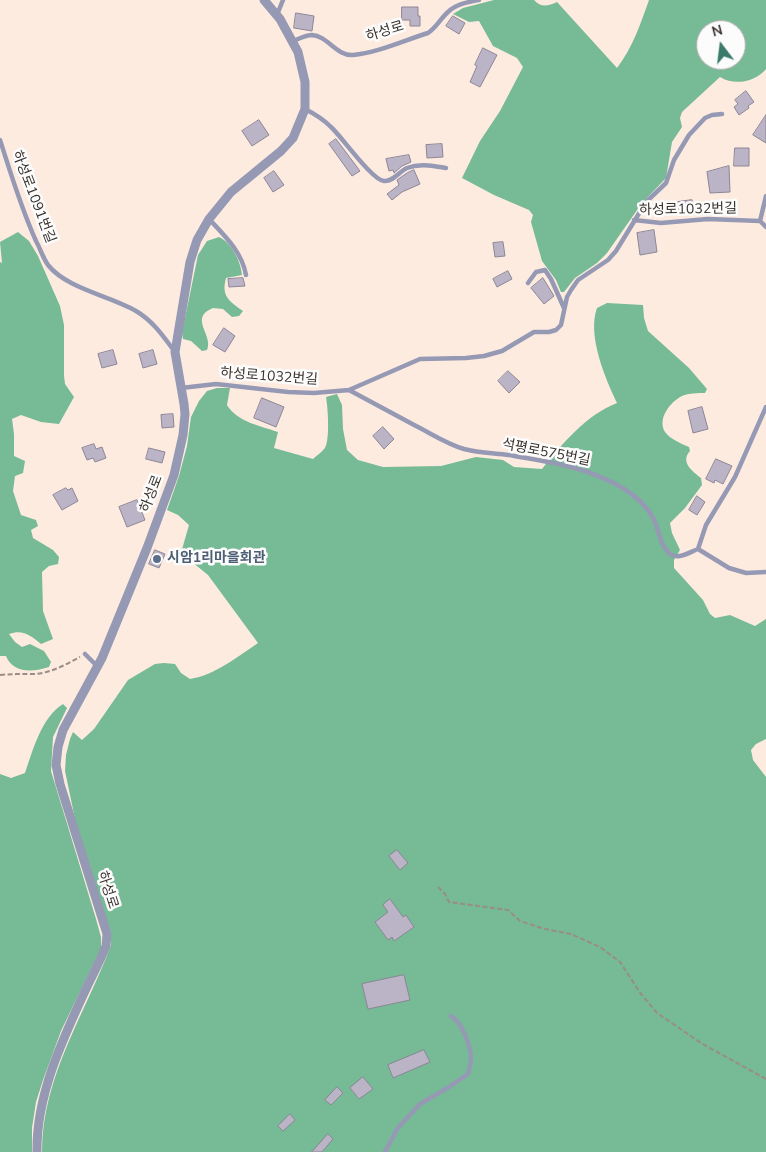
<!DOCTYPE html>
<meta charset="utf-8">
<style>
body{margin:0}
#map{position:relative;width:766px;height:1152px;overflow:hidden;background:#fdebe0;font-family:"Nunito Sans",sans-serif}
canvas{display:block}
.north{position:absolute;left:696px;top:20px;width:50px;height:50px;box-sizing:border-box;background:#fcfcfc;border:1px solid #aeaba9;border-radius:50%;rotate:345deg;font-size:14px;font-weight:700;line-height:20px;text-align:center;color:#39322d}
.north::after{content:'';display:block;margin:auto;width:18px;height:22px;background:#3a7b6b;clip-path:polygon(50% 0,100% 100%,50% 72%,0 100%)}
</style>
<div id="map">
<canvas width="766" height="1152"></canvas>
<div class="north">N</div>
</div>
<script>
const g = document.querySelector('canvas').getContext('2d');
g.lineJoin = 'round';
function fillPath(path, color) { g.fillStyle = color; g.fill(path, 'evenodd'); }
function stroke(path, color, width, dash) { g.strokeStyle = color; g.lineWidth = width; g.lineCap = dash ? 'butt' : 'round'; g.setLineDash(dash || []); g.stroke(path); }
function drawText(font, color, halo, rows, align = 'center') {
  g.font = font + ' "Nunito Sans","Noto Sans KR",sans-serif'; g.lineWidth = 5; g.setLineDash([]); g.textBaseline = 'middle'; g.strokeStyle = halo; g.fillStyle = color; for (const [text, x, y, turn = 0] of rows) {
    g.save(); g.translate(x, y); g.rotate((+turn || 0) * Math.PI / 180); g.textAlign = isNaN(turn) ? turn : align; if (halo) g.strokeText(text, 0, 0); g.fillText(text, 0, 0); g.restore();
  }
}
fillPath(new Path2D(`
 M494,0H534C541,8 548,6 557,2L617,68C633,47 640,25 649,0H766V69C755,82 735,86 720,77L682,112L680,118L682,127L672,142L666,178L642,203L607,253L597,263L575,278L564,292H561L556,280L542,261L531,222L533,215L529,210L494,195L462,178L480,141L500,111L523,67L517,58L493,46L479,21L469,22L453,14L463,8ZM706,30H736V60H706Z
 M18,232L29,241L38,256L60,306L64,325V376L65,384L74,397L59,424L41,422L21,415L12,419L14,434V456L25,461L23,473L15,476L13,491L21,515L36,520L38,526L31,530L33,538L53,550L59,557L58,564L49,566L42,572L43,611L53,639L41,644C30,635 23,629 9,634L15,642L22,647L30,644L44,651L51,662L49,667C34,672 13,674 6,656H0V262L2,263L0,242Z
 M219,237C232,243 241,262 242,275L226,278C221,296 229,301 243,311L239,316L232,317L223,309L213,308C188,318 214,335 207,350L202,351L191,341L183,339L182,333L198,255L207,241Z
 M607,303L643,305L644,318L648,331L689,368L707,389L705,393C698,393 689,393 682,396C670,402 657,419 665,432C670,439 682,444 689,447L690,451C680,462 692,471 701,478L702,485L685,508L670,523L672,533L680,550L674,560V568L703,600L710,614L715,618L730,615L755,626L766,619V739L756,744L751,750L753,760L766,777V1152H42C42,1076 86,1013 111,945V932L105,917L75,819L65,771L66,755L70,739L73,732L82,740L94,729L128,680L155,664L164,663L175,664L181,673L190,679C215,675 237,657 258,643L208,575L181,553L189,525L178,515L167,510L179,476L187,446L191,417L199,401L207,391L217,388H230L227,405C237,422 261,426 278,432L274,448L313,459C316,456 322,452 325,448C330,439 328,408 326,397L337,394L342,405L343,429L347,450L358,460L383,467L441,466L476,457L503,460L514,467L542,469C562,444 586,415 617,403C605,378 587,335 597,308Z
 M63,704L67,708L53,737L51,771L96,919L101,937V948L61,1031L43,1080L36,1102L32,1128V1152H0V774L11,778L25,773C33,750 41,718 63,704Z`), '#76ba96');
const building = new Path2D(`
 M402,7H418V16H420V26H410V20H402Z
 M296,13L314,16L312,31L294,28Z
 M453,16L465,23L459,34L446,26Z
 M483,48L497,55L480,87L470,82L477,66L475,65Z
 M746,91L754,102L748,106L749,108L739,115L734,107L738,104L735,100Z
 M766,115V143L753,135Z
 M259,120L269,135L252,146L242,131Z
 M336,139L360,171L352,176L329,144Z
 M442,144L443,157L427,158L426,145Z
 M735,148H749V166H734Z
 M409,155L411,162L402,166L394,173L393,170L389,171L386,159Z
 M729,166L730,192L710,193L707,172Z
 M414,170L420,184L402,192L392,200L387,194L399,185L397,180L407,173Z
 M274,171L284,185L273,192L264,178Z
 M692,200L693,207L671,210V203Z
 M654,230L657,252L640,255L637,233Z
 M503,242L505,256L495,257L493,243Z
 M508,271L512,279L497,287L493,279Z
 M243,278L245,286L229,287L228,279Z
 M543,278L554,296L544,304L531,288Z
 M224,328L235,336L225,352L213,345Z
 M113,350L117,364L102,368L98,354Z
 M153,350L157,364L143,368L139,354Z
 M508,371L520,382L509,393L498,381Z
 M262,398L284,407L276,427L254,418Z
 M702,407L708,429L693,433L688,411Z
 M173,414L174,427L162,428L161,415Z
 M383,427L394,439L384,449L373,436Z
 M94,444L96,449L102,447L106,458L95,462L93,458L87,460L82,448Z
 M149,448L165,452L162,463L146,459Z
 M716,459L732,466L723,484L715,480L714,483L706,479Z
 M66,488L68,490L72,488L78,501L62,510L53,495Z
 M697,496L705,502L697,515L689,510Z
 M137,500L145,520L127,527L119,507Z
 M155,550L165,554L159,568L149,564Z
 M397,850L408,863L400,870L389,856Z
 M390,899L403,917L406,915L414,927L394,941L392,937L388,940L375,922L388,912L383,905Z
 M404,975L410,1000L368,1009L362,984Z
 M424,1050L430,1062L393,1078L388,1065Z
 M363,1077L373,1089L359,1099L350,1088Z
 M337,1087L343,1093L331,1105L325,1100Z
 M290,1114L295,1120L283,1131L278,1126Z
 M328,1134L333,1139L322,1152H312Z`);
fillPath(building, '#bbb4c6');
stroke(building, '#8c8696', 1);
stroke(new Path2D(`
 M0,675C11,674 21,674 32,674C49,674 65,665 80,657
 M438,887L445,894L449,902L508,910L520,921L545,929L571,934L600,947L620,962L641,994L657,1013L701,1043L766,1079`), '#998d85', 2, [5, 2.5]);
stroke(new Path2D(`
 M277,15L283,0
 M293,41C299,39 305,35 312,35C328,36 336,56 353,55C377,53 405,40 428,33C437,27 440,19 448,12C456,4 468,2 479,0
 M305,109C315,114 323,119 331,127C342,137 372,180 384,181C393,182 400,171 407,168C420,163 433,166 446,168
 M0,140C11,174 21,208 36,241C40,248 43,258 48,265C67,289 111,296 136,311C153,321 163,336 175,352
 M766,196L760,221L766,227
 M209,219C225,236 242,252 246,275
 M634,220L661,223L708,219L760,221
 M528,283L536,272L545,270L551,279L564,308
 M181,388L216,384L288,392L314,393L349,390L420,359L466,358L484,356L502,351L534,332H549L556,330L561,325L567,297L571,290L578,280L608,260L616,251L646,202L666,183L674,160L689,135L705,118L712,115L722,114
 M349,390C371,402 394,414 416,426C432,434 447,444 464,449C479,453 494,453 509,455C542,461 575,465 605,479C624,487 645,501 654,520C659,530 660,546 670,554C678,560 690,552 698,549L729,568L746,573L766,572
 M698,549L706,525L735,477L766,407
 M85,654L97,666
 M385,1152L397,1129L420,1104L449,1087L468,1074C469,1070 471,1063 471,1059C471,1045 462,1023 451,1016`), '#9699b4', 4.5);
stroke(new Path2D(`
 M37,1152C36,1096 62,1041 85,991C92,976 100,961 106,946L107,934L60,784L56,765L58,747L63,730L102,658L147,548L174,475L183,435L185,414L184,404L175,352L190,262L197,240L209,219L231,192L281,151L293,138L305,109V82L298,52L280,19L264,0`), '#9699b4', 9);
for (const [x, y, r, color] of [
 [157,559,5,"#5c6f8a"]
]) { const dot = new Path2D(); dot.arc(x, y, r, 0, 2 * Math.PI); g.fillStyle = color; g.fill(dot); stroke(dot, '#fcfcfc', 2); }
drawText('14px', '#39322d', '#fcfcfc', [
 ["하성로",385,32,-17],
 ["하성로1091번길",33,197,69],
 ["하성로1032번길",688,210,-1],
 ["하성로1032번길",269,377,4],
 ["석평로575번길",546,453,11],
 ["하성로",152,494,-69],
 ["하성로",107,890,72]
]);
drawText('bold 14px', '#4e5e75', '#fcfcfc', [
 ["시암1리마을회관",167,559]
], 'left');
</script>
